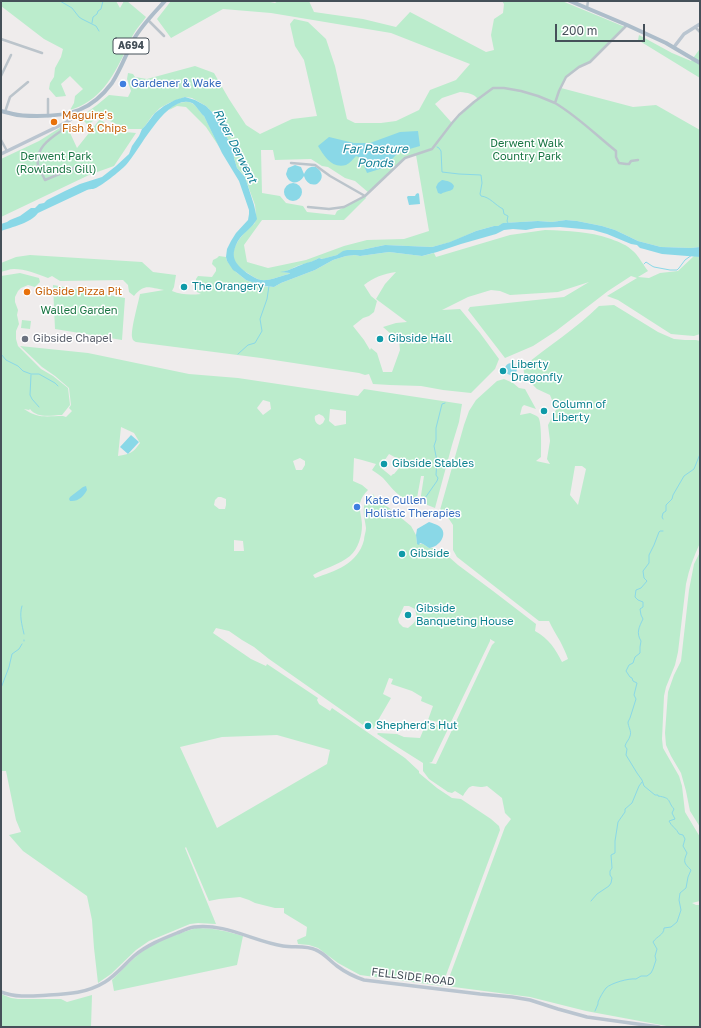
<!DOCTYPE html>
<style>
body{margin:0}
#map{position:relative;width:701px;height:1028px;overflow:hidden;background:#efecec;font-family:"Golos Text",sans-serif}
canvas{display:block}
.frame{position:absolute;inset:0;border:2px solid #455059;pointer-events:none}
.scale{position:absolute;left:555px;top:24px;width:90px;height:18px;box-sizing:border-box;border:2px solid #455059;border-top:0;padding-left:5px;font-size:12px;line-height:14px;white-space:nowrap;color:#455059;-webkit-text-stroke:3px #fff;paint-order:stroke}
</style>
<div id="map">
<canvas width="701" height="1028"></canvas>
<div class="frame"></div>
<div class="scale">200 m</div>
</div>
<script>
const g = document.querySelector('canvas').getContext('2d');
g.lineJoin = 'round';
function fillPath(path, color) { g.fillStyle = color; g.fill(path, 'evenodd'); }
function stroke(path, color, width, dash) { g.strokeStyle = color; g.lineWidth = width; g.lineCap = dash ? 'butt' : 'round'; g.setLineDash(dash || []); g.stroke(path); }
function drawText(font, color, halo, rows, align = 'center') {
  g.font = font + ' "Golos Text",sans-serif'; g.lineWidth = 3; g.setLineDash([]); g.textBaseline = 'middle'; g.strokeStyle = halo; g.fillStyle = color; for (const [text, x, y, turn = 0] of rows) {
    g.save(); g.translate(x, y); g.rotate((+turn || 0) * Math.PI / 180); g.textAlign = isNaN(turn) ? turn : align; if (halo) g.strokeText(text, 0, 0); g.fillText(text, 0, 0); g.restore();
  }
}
fillPath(new Path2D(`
 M1,1H116L120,8L124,1H127L146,17C142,23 136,29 133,35C130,40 128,46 125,52C113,77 99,102 70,110L74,103L75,96L83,89L70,76L61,84L66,96L56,97L49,89L50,83L54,77L55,68L61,57L63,49L44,39L1,6Z
 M171,1H265L275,3L278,1H309L314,12L363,19L396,27L410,12L486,52L494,50L491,35L494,19L503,13L504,4L502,1H562L625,27L590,62L579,67L566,77L561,88L633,107L656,105L700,130V247L691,248L661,247L638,241L615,230L602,226L577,221L566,220L552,222L538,221L504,223L498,226H494L476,231L451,242L432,247L385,245L361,250L343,252L337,255L323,259L319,258C313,262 307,263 300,265C294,267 289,271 282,272L290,273L289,274C280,276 270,281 261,280C255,279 250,274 244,271C243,270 241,269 239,267C223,253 244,232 255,223L256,216L255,205L244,175L237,168L229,141L225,134L221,121L206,106L192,98L185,97L169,103L160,108L152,116L145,126L142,129H127L99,116L88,125L82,119L83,115L97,105L109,95L128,97L131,91L127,79L128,73L133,74L135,77L147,79L195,66L214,73L229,99L246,125L260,134L292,119L317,116L304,60L295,46L290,24L294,19L308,22L326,39L335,66L347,119L355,123H381L396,121L419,110L430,90L456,80L470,64L391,33L271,13L223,9L171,38L157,19ZM460,92C468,93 473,93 478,99L452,123L435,104L442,98ZM261,150H273L275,160L311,159L322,166L328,167L345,178L355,181L369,193L405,158L416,155L429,231L404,239L367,240L344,246L306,260L268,268L247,262L244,245L262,220H344L366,198L365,196L337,211L335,215L307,212L303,206L286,203L280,196L262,193Z
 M639,35L672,53L691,61L699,50L700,51V78L638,40Z
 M189,102C196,104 199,111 204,116L220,148L206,127L186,107L177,106L169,110C174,103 180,102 189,102Z
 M100,119L115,131L136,133L114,166L89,175L1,217V159L39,141L66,124L77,148Z
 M545,230C570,231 587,231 611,239C619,242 627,245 633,251C639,256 643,265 648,271L638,277L649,278L660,273L678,271L694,256L700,257V334L694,336L682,335L671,334L618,300L607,296L637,278L631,276L608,291L556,331L533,346L505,358L468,310L470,307L564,297L589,282L558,292L510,295L500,291L491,290L468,297L442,310L460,309L480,333L499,359L495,369L471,393L443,390L421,386L390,385L373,384L369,374L365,375L359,373L261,358L136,342C133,340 133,341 132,337C131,328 138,304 140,294L164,290C149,288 145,283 134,296L129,292L128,285L123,280L60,281L52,276L48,278C38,274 25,269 14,269C9,269 5,271 1,272V263L16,257L30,255L142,262L153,272L176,275L174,287L172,291C182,295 190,295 201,294L195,291L196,279L198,276L212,277L216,271V268L212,264L213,260L217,258L219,256L226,257L227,261L236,272L246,280L263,286L268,287H274L281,283L315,270L333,260L346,256L355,255L360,256L389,252L422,256L434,253L436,257L510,235ZM396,272L385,284L376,299L407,322L396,323L383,327L399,341L400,350L392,372H383L377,353L371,348L370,350L364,340L353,326L363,318L369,316L374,312L377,301L371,296L364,285C374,277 383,274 396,272Z
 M20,273L39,278L40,282L35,287L28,285L21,288L18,291L15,297V302L18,310L17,315L19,324L16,331V339L18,346L41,369L53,376L68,388L70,405L62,415C51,415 38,419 30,409L29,410L24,409C38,419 47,416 63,416L66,417L72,411L69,408L71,405L69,388L55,376L42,367L20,346L88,353L189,374L238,378L358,396L364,389L462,404L459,422L452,445L435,508L420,502L424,476H421L417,498L413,501C399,499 392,488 383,478C380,475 376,473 372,470L376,464L362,460L354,458L353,481L362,485L368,490C364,494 361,498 360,503C359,511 362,518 362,525C362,536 358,549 350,556C339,565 325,568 313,575L315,578C335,571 358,564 364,540C364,536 366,532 366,528C365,520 362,511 365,503C366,500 370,496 373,494L379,503L388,507L411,526L416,535L417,544H423L429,548H434V554L440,549L458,565L493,591L536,624L535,631C549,639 555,648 562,662L568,659C566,653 563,647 560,641C556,634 552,628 549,621H539L457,557L453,550V525L449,519L440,510L464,425L469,411L476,400L497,381L504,379L513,383L519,388L525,389L536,409L524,405L522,407L520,415L530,413C532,414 536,415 538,417C542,421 541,450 541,457L536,461L550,464L547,459L550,441L548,425L556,410L550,395L537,389L525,377L523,367C548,346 576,329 599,306L614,305L658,332L674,339L685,340H696L700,341V543C694,556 689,569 686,584L678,652L675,665L666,687L664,696L662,739L663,748L679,776L682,786L685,812L700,837V901L692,903L696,905H700V1027H672L586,1011L530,997L446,986L505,827L511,819L505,813L502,798L487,786C473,790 473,779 463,796L455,791L452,793L448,792L429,779L423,771V763L377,734L378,733L397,734L404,737L420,738L425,726C432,724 440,724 447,727V731L432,762L429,763L436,764L492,645L495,642L490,639V641L450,724L428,720L433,706L421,701L422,697L412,691L391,684L393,679L389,678L383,694L391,698L373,729L371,724L367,721H365L363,725L269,659L254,647L242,640L229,631L216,628L213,633L251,659L266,666L267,664L318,698L317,700L319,704L330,711L332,708L405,758L419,771V773L437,788L452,798L461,799L491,819L499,826L500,830L442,986L360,975L338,963L318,948L309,945L298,944L297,940L306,936L307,927L284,913V908H275L255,903L249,900L240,897L219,899L209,901L186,847L185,848L216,924L198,923L190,924L149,941L136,950L111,974L98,983L94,948L92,920L87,896L23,851L9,835L21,832L16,820L6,771H1V276ZM263,400L270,402L271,409L263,415L257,408ZM330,409L346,411V424L335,426L329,421ZM319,414L323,416L325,419L323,423L320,425C316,424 314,420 315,416ZM121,427L134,433L140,443C133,453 130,454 118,456ZM389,454L400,460L403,467H400L394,474H393L391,476L380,467ZM300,458L305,461V465L302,470H296L293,461ZM575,466H582L586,469L578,505L570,495ZM218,497H221L226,499V505L225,509H219L214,505L215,500ZM234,540L243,541L244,551H234ZM404,606H409L415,609C418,619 416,622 408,628L403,627L399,623L398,619ZM277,735L330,750L327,764L217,828L180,747L222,737Z
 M53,285L125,298L122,340L55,329Z
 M22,320L31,321L30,329L21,328Z
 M700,552V827L690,811L686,791L681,773L671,756L666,745L665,733L668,692L674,675L681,661L689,590L694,564Z
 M196,928C214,928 226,931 243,936L237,965L114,991L112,980C123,969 134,957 147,948C161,939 180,933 196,928Z
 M1,994L11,998L18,999H61L67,1002L92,995L91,1027H1Z`), '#bbeccc');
fillPath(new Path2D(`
 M185,97L195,100L206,106L221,121L225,134L229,141L233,150L234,158L237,168L245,177L254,205L257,219C252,229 240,234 236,245C230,259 237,265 247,273C252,276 256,279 261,280C270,281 280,276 289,274L290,273L280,272C288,271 293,268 301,265C307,262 313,262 319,258L322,259L337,255L343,251L347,250H361L385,245L432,247L450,242L476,231L494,226H498L503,223L538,221L552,222L566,220L577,221L602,226L615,230L638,241L661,247L691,248L700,247V257L662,254L644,249L640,248L637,245L631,244L607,234L593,230L560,227L536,228L526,230L513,229L504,230L496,234L461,244L437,252L422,256L389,252L360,256L355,255L346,256L333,260L315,270L281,283L274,287L263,286L246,280L236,272L233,270L227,261L226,257L227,249L231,241L236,233L248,220L249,214V210L239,181L222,153L204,116C200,113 196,105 192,103C167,93 140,150 126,165C120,171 101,187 93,189C91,189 89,189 87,190L38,213C31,223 12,227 1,231V224L7,222L10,220L20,216L31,208H35L39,204L44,203L47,200L65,191L80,184L102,177L116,166L129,154L132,146L139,136L142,129L145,126L155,113L164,106L175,100Z
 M418,131L420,146L399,152L383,168L367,173L361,158L356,156C353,159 350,163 346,165C332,169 324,156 318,146L329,137L354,143H370L400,132Z
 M295,165L301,167L304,174C307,168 310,166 316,167C323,172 324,179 317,184C310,186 306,182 304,176C299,185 289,185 286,174L288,168Z
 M442,180C447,181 451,181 454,186L453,189C449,192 445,191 441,194L438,193L436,187L438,183Z
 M284 192a9 9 0 1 1 18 0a9 9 0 1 1-18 0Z
 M418,193L419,194L420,204L409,205L407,197L408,196H415L416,194Z
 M505 369a6 6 0 1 1 12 0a6 6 0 1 1-12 0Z
 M131,435L139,442L128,454L120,447Z
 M86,486L87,490C84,496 78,502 70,501L69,499L70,497L83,487Z
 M429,522C432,523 436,524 439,526C449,533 440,547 429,548L423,544L420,543L419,545L417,544L416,535L417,529Z`), '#8ad8e7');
stroke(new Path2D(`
 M60,1L72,8L79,17L82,19L96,26L99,31
 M92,23L93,17L97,14L98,11L101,9L103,1
 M437,147L439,148L441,151L442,172L459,174L481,175L482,183L480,194L481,196C490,197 495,205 503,209L504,214L508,216L507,221L508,223
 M644,264L646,262L652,266L654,267L670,270H677L679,268L685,260L692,255
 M1,354L6,360L18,366L23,371L31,374H39L55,383L58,386
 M238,354L248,345L255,343L262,331L260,319L267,299L269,286
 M31,375L30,395L32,399L39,407
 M423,501L437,481L438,478L436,475L437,461L434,446L436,440V428L442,404L445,403
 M663,519L662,517L663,513L666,511V505L672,499L673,495L684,476L694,469L700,454
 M22,606C19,615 22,625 24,634
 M24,641V640
 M1,688L9,667L12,654L19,649L22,644
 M591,901L597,894L609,886L611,883L612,878L610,875V871L612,868L611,855L615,853V841L618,822L625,812V809L632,803L639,786L642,782
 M595,1011L598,1004V1002C600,997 603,992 606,988C611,983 629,978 636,979L641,976H647L651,973L653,969L656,960L655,956L657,949L653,942C657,936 664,935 664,928L671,927L677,922L681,910L679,900L680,893L686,888L688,877L691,870C684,863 683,862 687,853L683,846L685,839L683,835L679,834C677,829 671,826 669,821L675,819L672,813L674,809C667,801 672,798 658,796V795H655L644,786L642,780L637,773L626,755L627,749L625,746C626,742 629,740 630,736C632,731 628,727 628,722L630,718L636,699L634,695L637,683L633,681L632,678L630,677L626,671L629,665L633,663L635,657L640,653V647L641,641C636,633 639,627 643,619L641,615L640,609L643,607V602L638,600L635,597L636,590L641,588L647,581L644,578L643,571L649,563V555L654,545L659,532L660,531H663`), '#8ad8e7', 1);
stroke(new Path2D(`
 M587,8L588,1
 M148,20L164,36
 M695,27L700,32
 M1,39L42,53
 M1,76L11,55
 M48,99V116
 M555,103C577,116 596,135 616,151V157L619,163L626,164H629L631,161L638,160
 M5,112L10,97L28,82
 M62,125L61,131C49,139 35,149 38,165C39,170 43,175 45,180L81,165
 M1,140L7,151
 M291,163L315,165L330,176L365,196
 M308,207L329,209L344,207L365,196L405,158L432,149L452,123L459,115L474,102L493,88H504L521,91L538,96L555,103L559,91L566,77L579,67L590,62L627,25`), '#bbc4cb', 2.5);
stroke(new Path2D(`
 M674,47L684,34L700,24
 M1,154L67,122L71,119L75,112
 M1,992C17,998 32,996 49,995C69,994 87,993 105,982C116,975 124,965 134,956C147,945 162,939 177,933C182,931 188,928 194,927C225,923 253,941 283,946C293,948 306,945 316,950C324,953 330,961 337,966C345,972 355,977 364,980L480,994L512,997L530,1000L558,1009L587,1017L659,1027`), '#bac5d0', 3.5);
stroke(new Path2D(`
 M570,1L627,25L666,43L700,63
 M1,111C5,112 9,113 13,114C20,116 29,116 37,116C70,116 91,111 112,83C121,69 126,54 134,39C142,25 154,13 165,1`), '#adbdca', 4);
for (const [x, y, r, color] of [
 [123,84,4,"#3f7fe0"],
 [54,122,4,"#e8710a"],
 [184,287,4,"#0f9aa8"],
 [27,292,4,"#e8710a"],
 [25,339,4,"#6b7280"],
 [380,339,4,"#0f9aa8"],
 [503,371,4,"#0f9aa8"],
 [544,411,4,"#0f9aa8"],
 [384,464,4,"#0f9aa8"],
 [357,507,4,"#3f7fe0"],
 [402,554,4,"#0f9aa8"],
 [408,615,4,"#0f9aa8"],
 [368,726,4,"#0f9aa8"]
]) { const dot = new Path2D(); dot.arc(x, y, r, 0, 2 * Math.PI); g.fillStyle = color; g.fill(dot); stroke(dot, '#fff', 1.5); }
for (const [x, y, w] of [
 [131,46,36]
]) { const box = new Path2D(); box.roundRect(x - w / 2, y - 8, w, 16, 3); g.fillStyle = '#fff'; g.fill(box); stroke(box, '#455059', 1); }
drawText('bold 10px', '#455059', null, [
 ["A694",131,46]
]);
drawText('11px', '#366cbe', '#fff', [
 ["Gardener & Wake",131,84],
 ["Kate Cullen",365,501],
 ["Holistic Therapies",365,514]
], 'left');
drawText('11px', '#c56008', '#fff', [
 ["Maguire's",62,116],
 ["Fish & Chips",62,129],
 ["Gibside Pizza Pit",35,292]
], 'left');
drawText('11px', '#1a7644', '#fff', [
 ["Derwent Walk",527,144],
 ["Country Park",527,157],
 ["Derwent Park",56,157],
 ["(Rowlands Gill)",56,170],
 ["Walled Garden",79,311]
]);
drawText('11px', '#0d838f', '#fff', [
 ["The Orangery",192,287],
 ["Gibside Hall",388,339],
 ["Liberty",511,365],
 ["Dragonfly",511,378],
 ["Column of",552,405],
 ["Liberty",552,418],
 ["Gibside Stables",392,464],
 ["Gibside",410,554],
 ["Gibside",416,609],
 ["Banqueting House",416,622],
 ["Shepherd's Hut",376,726]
], 'left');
drawText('11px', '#5b616d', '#fff', [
 ["Gibside Chapel",33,339]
], 'left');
drawText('11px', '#455059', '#fff', [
 ["FELLSIDE ROAD",413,977,7]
]);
drawText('italic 12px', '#128198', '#fff', [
 ["River Derwent",235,146,63],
 ["Far Pasture",375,149],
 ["Ponds",375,163]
]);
</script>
